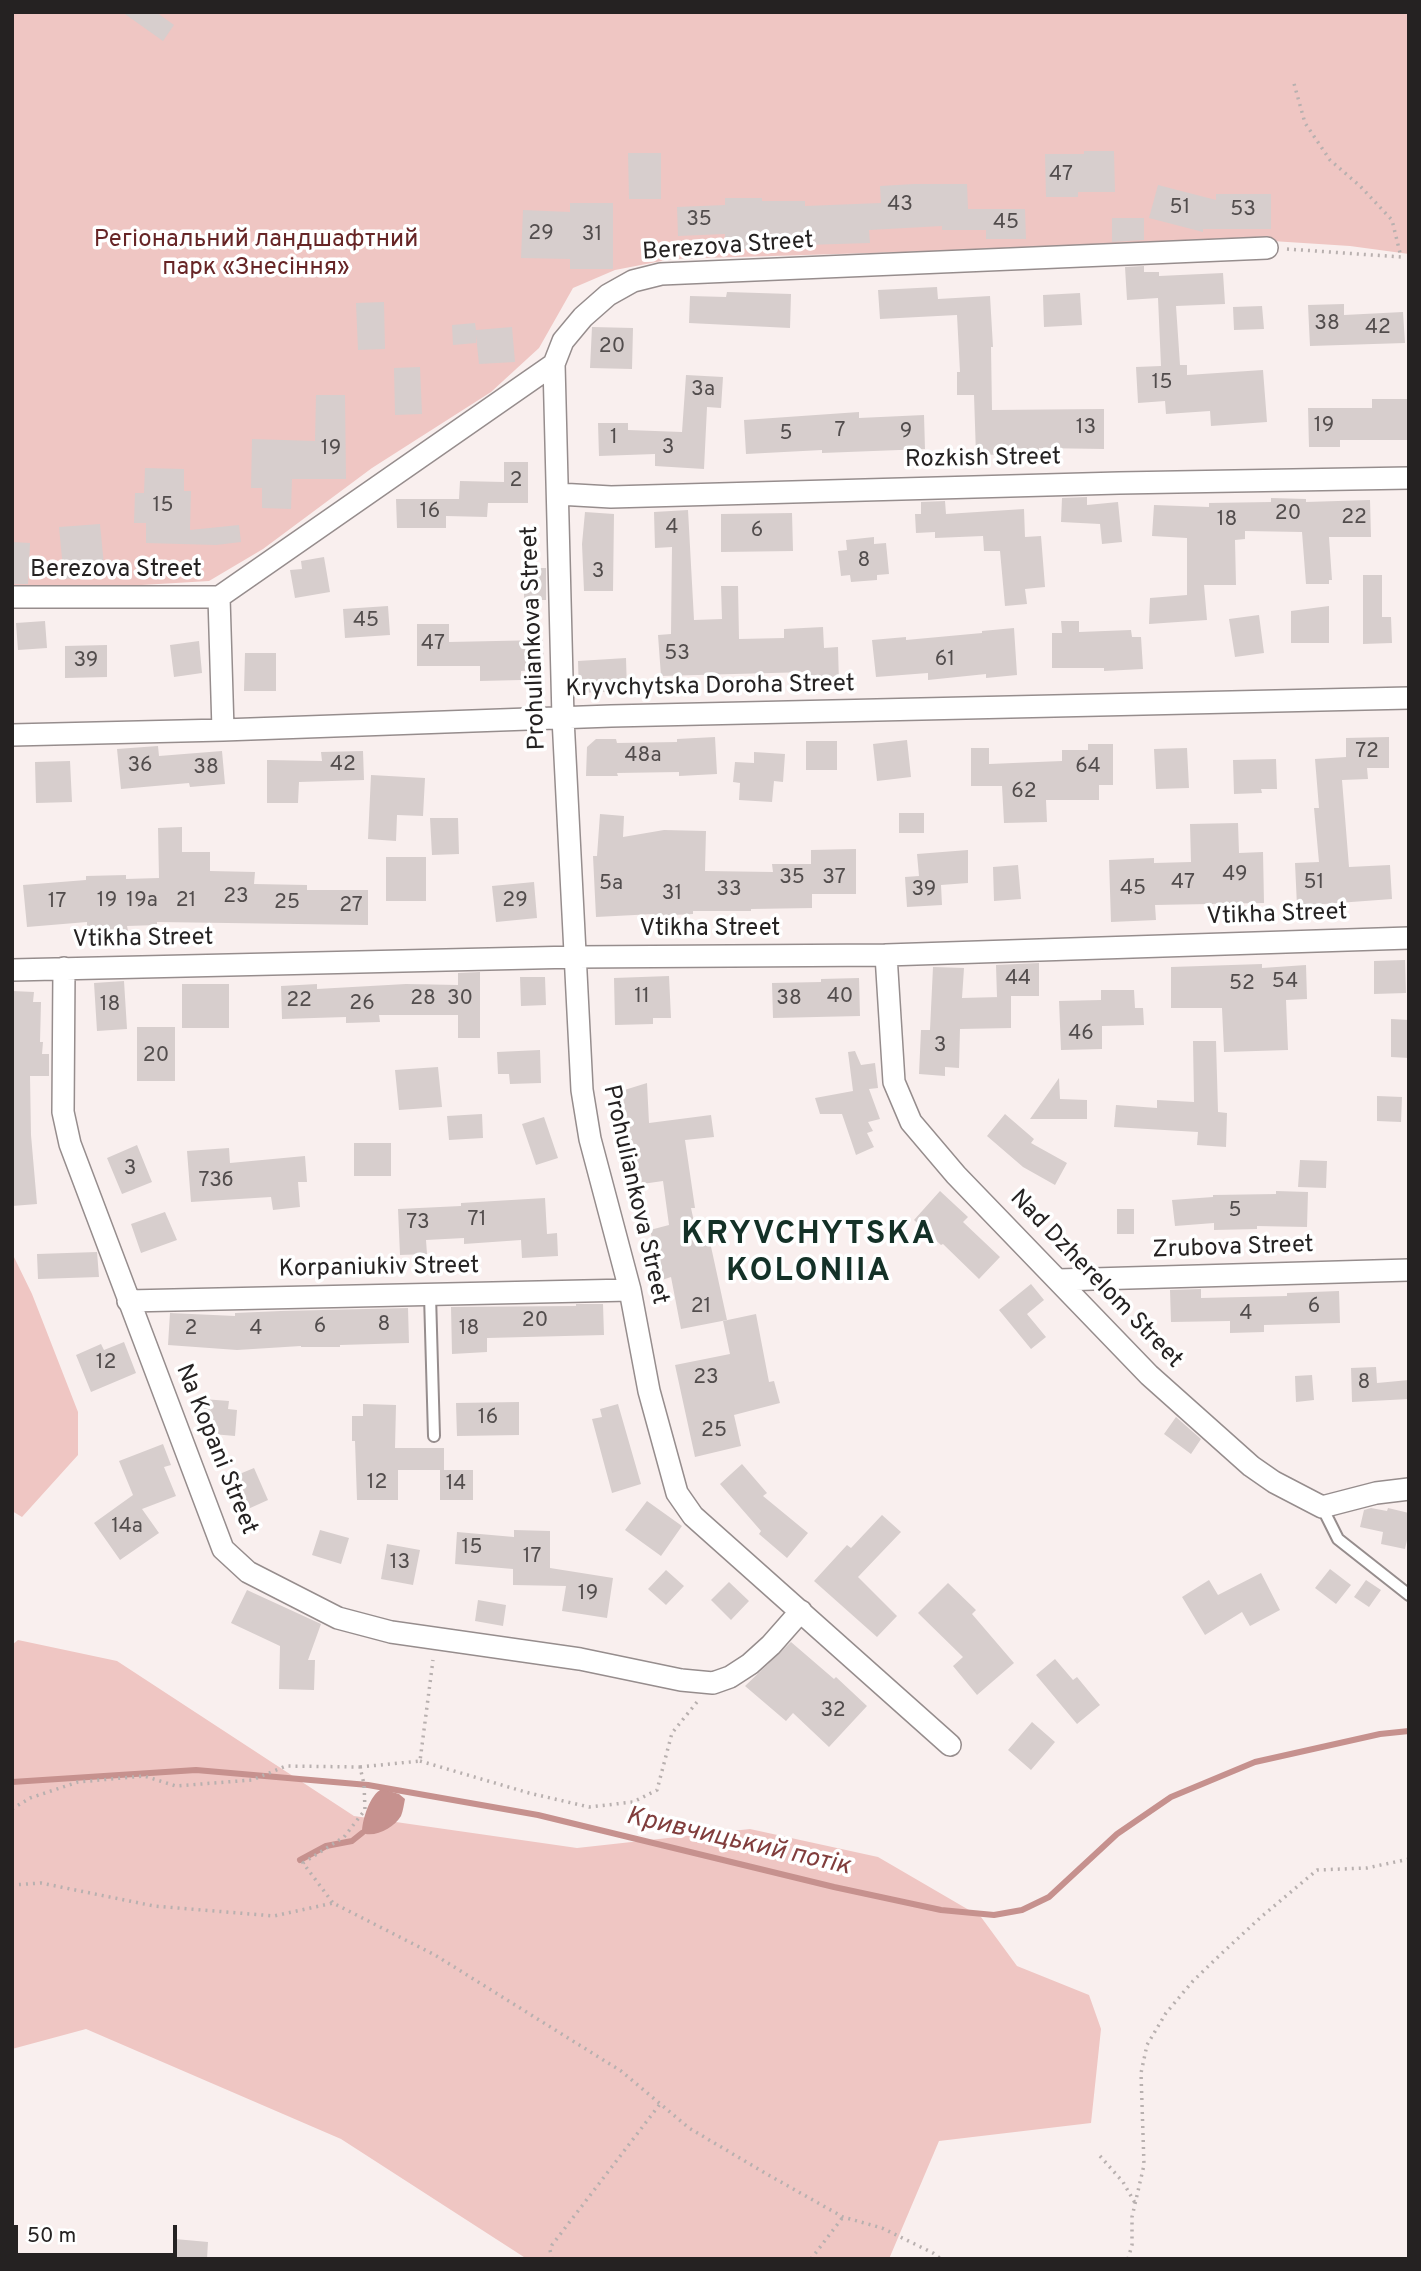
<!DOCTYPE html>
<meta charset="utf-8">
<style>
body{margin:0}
#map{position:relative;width:1421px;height:2271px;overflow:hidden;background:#f9efee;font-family:Overpass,sans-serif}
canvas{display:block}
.frame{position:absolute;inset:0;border:14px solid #252222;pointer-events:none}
.scale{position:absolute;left:14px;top:2225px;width:163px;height:32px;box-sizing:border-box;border:4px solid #252222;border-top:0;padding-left:9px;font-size:21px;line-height:24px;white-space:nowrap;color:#252222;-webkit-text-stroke:5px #fff;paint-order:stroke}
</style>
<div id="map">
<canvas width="1421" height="2271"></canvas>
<div class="frame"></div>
<div class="scale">50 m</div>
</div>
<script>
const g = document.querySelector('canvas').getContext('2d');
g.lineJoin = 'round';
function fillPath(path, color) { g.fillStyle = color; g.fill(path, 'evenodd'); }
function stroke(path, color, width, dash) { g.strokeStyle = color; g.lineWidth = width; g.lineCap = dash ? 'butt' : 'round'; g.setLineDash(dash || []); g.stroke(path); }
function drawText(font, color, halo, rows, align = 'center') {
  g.font = font + ' Overpass,sans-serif'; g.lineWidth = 7; g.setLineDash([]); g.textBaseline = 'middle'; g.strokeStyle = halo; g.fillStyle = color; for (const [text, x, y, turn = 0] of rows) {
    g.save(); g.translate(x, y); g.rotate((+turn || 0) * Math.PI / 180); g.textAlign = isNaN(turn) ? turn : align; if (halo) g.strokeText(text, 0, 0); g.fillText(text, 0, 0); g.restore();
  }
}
fillPath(new Path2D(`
 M12,12H1409V254L1350,246L1272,241H1184L1004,249L672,259L615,270L573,288L539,348L491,392L372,468L263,549L209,581L125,586L12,588Z
 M12,1253L32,1294L78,1412V1455L22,1517L12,1511Z
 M18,1640L117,1661L354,1816L577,1848L750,1829L878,1857L981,1917L1017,1966L1089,1995L1101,2029L1091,2123L939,2141L889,2259H527L341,2139L86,2029L12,2049V1645Z`), '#efc6c3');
fillPath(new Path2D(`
 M382,1789L399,1794L405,1799C404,1804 403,1811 401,1816C394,1828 375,1838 362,1833C362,1820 370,1794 382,1789Z`), '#c6918e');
stroke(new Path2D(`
 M12,1782L196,1770L368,1785L538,1815L834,1887L941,1910L994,1915L1022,1910L1049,1897L1117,1834L1171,1797L1255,1762L1380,1734L1409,1731
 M300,1860L326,1846L352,1841L362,1833`), '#c6918e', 6);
fillPath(new Path2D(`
 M122,12H156L174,25L163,41Z
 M1084,151H1114L1115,192H1078V197H1046L1045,154H1084Z
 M628,153H661V199H629Z
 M914,184H967L968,209H1025L1026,239H986V230H942V226L869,230L870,243L805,245L806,249H725V234L678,236L677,207L725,205V198H762V201H805V206L881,203L880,186Z
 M1158,185L1216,200V194H1271V229H1203V232L1149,218Z
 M570,203H613V269H570V259L521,258L523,210L570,212Z
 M1112,218H1144V240L1112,242Z
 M1144,266V272H1159V276L1223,273L1225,304L1176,306L1180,365H1187V375L1263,370L1267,422L1211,426L1210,411L1166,414L1165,401L1138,403L1136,367L1161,366L1158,298L1127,300L1125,267Z
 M937,287L938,299L990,296L993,347H991L992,410L1104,409V449L1039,448V454L976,455L974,395H957V372H960L957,315L880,319L878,290Z
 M727,292L791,294L790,328L689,323L690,296L726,297Z
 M1080,293L1082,325L1044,327L1043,295Z
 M384,302L385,349L358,350L356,303Z
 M1344,304V315L1403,312L1405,343L1310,346L1308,305Z
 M1262,306L1264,329L1234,330L1233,307Z
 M475,323L476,330L512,327L515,362L479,364L476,335V343L453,345L452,325Z
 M592,327L633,328L632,369L590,368Z
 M420,367L422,414L395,415L394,368Z
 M686,375L723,377L721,408L707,407L704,469L655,466V454L599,456L598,423H628V430L682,432Z
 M316,395H345L346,479H292L291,509L262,508V488H251L252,439L315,441Z
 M1372,399H1409V440H1340V447H1309L1308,408H1372Z
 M859,412V418L924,415L925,449L822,453V450L746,454L744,420Z
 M504,462H528V503H488L487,517L446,516V528H397L396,499H459L460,481L504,482Z
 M145,468L184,469V491H191L190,530L239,525L241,542L216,545L146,543V523H134L135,493H144Z
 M1087,497V505L1118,502L1122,542L1102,544L1100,524L1061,522L1062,498Z
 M1271,498L1306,499V502L1370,500L1371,537H1329L1332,580H1329V584H1306L1302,532L1245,531V539L1235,540L1236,585H1204L1207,620L1149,624L1150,598L1187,595V538L1152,536L1154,505L1209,507V503L1271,502Z
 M945,501L946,514L1024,509L1025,537L1041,536L1045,587L1025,589L1027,604L1005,606L1000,551H984L983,536L935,538V532L916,533L915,514H921V502Z
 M688,510L694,620L722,619L721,586H738L739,639L784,638V629L823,627L824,648L838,647L839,684L808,685V672L661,676L658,635L671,634L672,547L655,548L654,512Z
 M585,512L614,514L613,591H584L582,544Z
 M792,513L793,551L721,552V514Z
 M100,524L105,576L64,579L59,527Z
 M874,537V544L886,543L889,574L877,575V580L851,582L850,575L841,576L838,551L847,550L846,540Z
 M12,542L30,543L28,584H12Z
 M324,557L330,592L295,598L290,570L302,569L301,561Z
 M524,568H546V600H524Z
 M1363,575H1382V617H1391L1392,643L1363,644Z
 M388,606L390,635L345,638L343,609Z
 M1329,606V643H1291V611Z
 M1259,615L1264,653L1235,657L1229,619Z
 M45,621L47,648L18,650L16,623Z
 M1061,621H1079V632L1131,630L1132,637H1141L1143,669L1104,671V668H1052V633H1062Z
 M417,624H449V642L543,640L544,670L521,671V680L480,681V666H417Z
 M1014,628L1017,675L986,678V674L928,680V673L876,677L872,640L906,637V640L982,633V631Z
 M199,641L202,673L174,677L170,645Z
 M107,645V677L65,678V646Z
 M245,653H276V691H244Z
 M626,658L627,691L579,693L578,661Z
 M715,737L717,774L679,776V772L617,773L618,776H586L587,747L596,739H616L617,743L677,742V739Z
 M1389,737V768H1367L1368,779L1342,780L1349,867L1390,865L1392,899L1297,906L1295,863L1319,862L1314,808H1319L1315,759L1346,757V738Z
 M907,740L911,777L877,781L873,744Z
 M806,741H837V770H806Z
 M1088,744H1113V785H1099V800H1046L1047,822L1004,823L1002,786H971V748H989V764L1062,761V750H1088Z
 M158,746L159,756L222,751L225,784L190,787L189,783L121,789L117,749Z
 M1187,748L1189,788L1156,789L1154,749Z
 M363,751L364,780L299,782L298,803H267V760L322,761L321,752Z
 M754,752L785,754L783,782L774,781L772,802L739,800L740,783L733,782L735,762L754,763Z
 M1276,759L1277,789H1261L1262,793L1234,794L1233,760Z
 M70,761L72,802L36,803L35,762Z
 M371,775L425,778L423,816L397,815L396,841L368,839Z
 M899,813H924V833H899Z
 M600,814L624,816L623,837L664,830L706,831L705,871L773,872L772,864H811V850L856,849V894H812V908L751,909V911H693V914L654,916V914L596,917L593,856H597Z
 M430,818H458L459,854L432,855Z
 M1238,823L1239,853L1263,852L1264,903L1155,905L1156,920L1111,922L1109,860L1154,858V863L1191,862L1190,824Z
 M182,827V852H210V871L255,872L254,884L307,885V890H368V925L157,922V925L127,926L128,931L87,932V922L27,927L23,885L86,880V876L126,875V879L159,878L158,828Z
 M968,850V883L941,885L942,905L907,907L905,877L919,876L917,854Z
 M386,857H426V901H386Z
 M1018,865L1021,899L994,901L993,867Z
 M534,882L537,918L496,922L492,886Z
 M1405,960L1406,993L1374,994V961Z
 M1039,963V996H1011V1028L960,1029L959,1068L945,1067V1076L919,1074L921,1030H930L933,967L964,968L962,998L1000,997H997L996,965Z
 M1262,964V968L1306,965L1307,999L1286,1000L1288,1050L1224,1052L1222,1008H1171V967Z
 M480,972V1038H458V1015H379L380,1022L346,1023V1017L282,1019L281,986L317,984V989L406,984L458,985V973Z
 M669,976L671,1018H653V1024L615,1025L614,978Z
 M520,977H545L546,1005L521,1006Z
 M859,978L860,1016L773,1018L772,983L821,982V979Z
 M124,981L127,1029L97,1031L94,983Z
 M182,984H229V1028H182Z
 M1101,990H1134L1135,1008H1143L1144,1025L1102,1026V1049L1061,1050L1059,1001L1101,1000Z
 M12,991L34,992L33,1002H41L40,1042H43L42,1054H49V1076H30L31,1135L37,1204L12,1206L14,1033H12Z
 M1391,1019L1409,1020V1058L1391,1057Z
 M137,1027H175V1081H137Z
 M1193,1041H1216L1218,1112L1227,1113L1226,1147L1197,1145L1198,1132L1114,1127L1116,1105L1157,1108V1100L1194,1102Z
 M540,1050L541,1083L510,1084L509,1074H498L497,1052Z
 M855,1051L861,1065L875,1063L878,1088L869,1089L880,1119L868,1122L873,1131L867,1133L874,1147L856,1155L842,1114H820L815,1098L853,1091L848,1052Z
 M438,1067L442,1107L399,1110L395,1070Z
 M1059,1078L1060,1099L1087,1100V1119H1030Z
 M647,1083L649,1123L711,1115L714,1137L685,1140L695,1208H691L699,1245L710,1242L727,1320L681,1329L671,1277L662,1280L650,1230L669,1225L663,1181L635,1185L625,1110H619L618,1092Z
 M1377,1096L1402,1097L1401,1122L1377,1121Z
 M482,1114L483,1138L449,1140L447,1116Z
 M1005,1114L1034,1139L1031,1143L1067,1163L1055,1185L1023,1167L987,1136Z
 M544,1117L558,1158L536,1165L522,1124Z
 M354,1143H391V1176H354Z
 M137,1145L152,1182L122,1194L107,1158Z
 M229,1148L230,1163L305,1156L307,1182H298L300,1207L273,1210L271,1197L191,1202L187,1151Z
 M1300,1160L1327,1161L1326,1188L1298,1187Z
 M940,1191L968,1217L963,1222L1000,1257L979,1279L943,1244L941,1245L914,1220Z
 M1276,1191L1308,1192L1307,1227L1257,1226V1229L1214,1230V1223L1175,1226L1172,1200L1213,1197V1195L1276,1194Z
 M545,1198L547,1234L557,1233L558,1256L522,1258L521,1240L464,1244V1238L426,1240L427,1254L400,1255L398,1209L461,1206V1203Z
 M1117,1209H1134V1234H1117Z
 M165,1212L177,1240L141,1253L131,1224Z
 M97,1252L99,1277L38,1279L37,1254Z
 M1031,1284L1044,1300L1027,1314L1046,1337L1031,1349L999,1310Z
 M1201,1289V1298L1287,1296V1293L1339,1291L1340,1323L1264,1325V1332L1230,1333V1321L1171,1322L1170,1290Z
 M576,1304H603L604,1335L487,1338V1352L452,1354L451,1307L576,1306Z
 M408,1308L409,1343L340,1345V1347H301V1346L237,1350L168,1345L170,1313L235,1316V1313L281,1311Z
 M756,1314L769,1382L774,1381L780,1403L734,1415L741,1446L695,1457L675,1365L730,1354L723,1321Z
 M124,1342L136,1373L91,1392L76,1355L101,1344L104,1350Z
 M1376,1367L1377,1383L1409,1380V1399L1352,1402L1351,1368Z
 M1312,1375L1314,1400L1296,1402L1295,1376Z
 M203,1399L229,1401L228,1409L237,1410L235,1436L201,1433Z
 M519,1402V1435L457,1436L456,1403Z
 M363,1404L396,1405L395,1448H444V1470H398V1500H357L355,1441H352V1416H363Z
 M618,1404L641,1484L612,1493L592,1419L602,1417L600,1409Z
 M1176,1417L1201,1439L1191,1454L1164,1434Z
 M163,1444L171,1465L164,1467L176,1496L142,1509L159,1533L120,1560L94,1523L133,1495L119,1461Z
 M742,1464L767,1493L763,1496L808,1533L787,1558L759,1534L761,1531L720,1484Z
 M254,1468L268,1500L248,1509L239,1510L225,1480Z
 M440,1470H473V1500H440Z
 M647,1501L682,1526L661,1556L625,1530Z
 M1371,1508L1387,1511L1388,1508L1409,1513V1531L1405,1549L1381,1544L1383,1532L1360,1527L1364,1510Z
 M882,1515L901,1532L858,1577L897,1616L877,1637L814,1581L847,1545L851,1548Z
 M320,1530L349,1538L341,1564L312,1555Z
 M514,1530L550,1531V1568L613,1578L607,1618L562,1611L566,1586L513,1585V1569L455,1564L457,1532L514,1537Z
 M387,1544L420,1550L413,1585L381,1579Z
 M1330,1569L1351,1585L1336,1604L1315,1588Z
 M666,1570L684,1586L666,1605L648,1589Z
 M1261,1573L1280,1610L1250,1626L1242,1612L1205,1635L1182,1597L1209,1580L1218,1595Z
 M1366,1580L1381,1590L1369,1607L1354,1597Z
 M729,1582L749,1601L731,1620L711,1600Z
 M948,1583L976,1610L972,1614L1014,1663L977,1695L953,1666L963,1657L918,1613Z
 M247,1590L321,1624L308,1660H315L314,1690L279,1689L280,1646L231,1623Z
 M478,1600L506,1605L503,1626L475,1621Z
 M791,1642L834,1679L836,1677L867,1706L829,1747L793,1713L786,1721L745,1686Z
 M1055,1659L1073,1680L1077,1677L1100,1705L1077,1724L1036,1675Z
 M1032,1722L1055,1742L1031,1770L1008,1750Z
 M175,2239L208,2242L207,2259H173Z`), '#d7cecd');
const lane = new Path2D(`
 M430,1295L434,1436
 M1322,1507L1338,1539L1409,1595`);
const street = new Path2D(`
 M554,364L563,718L582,1090L590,1139L630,1290L649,1391L677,1493L693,1516L950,1745
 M558,494L611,497L1119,483L1409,478
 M12,597H219L554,364L563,341L583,317L608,295L633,281L661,274L1267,248
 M219,597L223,730
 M12,735L223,730L611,716L1409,698
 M886,955L894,1082L911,1122L956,1175L1149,1375L1251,1466L1274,1482L1322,1507L1376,1493L1409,1489
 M64,968L63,1112L70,1144L223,1549L248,1572L338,1618L391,1632L580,1659L681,1680L713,1683L730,1677L750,1664L771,1645L801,1611
 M12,970L576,957L886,955L1409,938
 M1058,1280L1409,1270
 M128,1301L630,1290`);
stroke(lane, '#968d8d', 14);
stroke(street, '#968d8d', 24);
stroke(new Path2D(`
 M1287,249L1401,257L1392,220L1360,186L1330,160L1305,123L1293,80
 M420,1761L529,1793L589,1807L633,1802L657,1790L672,1733L697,1702
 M360,1767L420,1761L433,1660
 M12,1809L30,1798L78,1782L144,1776L176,1786L252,1780L286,1766L360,1767L364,1784L365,1810L344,1837L303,1863L333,1903
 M12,1885L41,1883L154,1906L274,1916L333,1903L435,1955L621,2071L689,2128L765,2173L843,2217L882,2228L933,2253L941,2259
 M1100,2156L1123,2182L1135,2203
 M552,2259L550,2250L552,2245L660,2104
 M811,2259L843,2217
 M1128,2259L1132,2245V2217L1144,2165L1141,2073L1147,2045L1166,2013L1193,1981L1220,1955L1261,1917L1317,1870L1367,1868L1409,1859`), '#b8b0af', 3.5, [2, 5]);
stroke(lane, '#fff', 10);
stroke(street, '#fff', 21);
drawText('21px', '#524d4d', null, [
 ["47",1061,176],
 ["43",900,206],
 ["51",1180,209],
 ["53",1243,211],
 ["35",699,221],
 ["45",1006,224],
 ["29",541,235],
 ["31",592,236],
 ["38",1327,325],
 ["42",1378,329],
 ["20",612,348],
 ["15",1162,384],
 ["3а",703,391],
 ["19",1324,427],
 ["13",1086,429],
 ["7",840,432],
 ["9",906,433],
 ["5",786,435],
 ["1",614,439],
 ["3",668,449],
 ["19",331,450],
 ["2",516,482],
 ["15",163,507],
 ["16",430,513],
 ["20",1288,515],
 ["22",1354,519],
 ["18",1227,521],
 ["4",672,529],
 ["6",757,532],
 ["8",864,562],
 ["3",598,573],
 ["45",366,622],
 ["47",433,645],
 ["53",677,655],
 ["61",945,661],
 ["39",86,662],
 ["72",1367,753],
 ["48а",643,757],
 ["42",343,766],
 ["36",140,767],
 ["64",1088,768],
 ["38",206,769],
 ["62",1024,793],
 ["49",1235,876],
 ["35",792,879],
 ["37",834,879],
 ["47",1183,884],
 ["51",1314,884],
 ["5а",611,885],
 ["45",1133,890],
 ["33",729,891],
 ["39",924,891],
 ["31",672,895],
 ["23",236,898],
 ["19",107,902],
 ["19а",142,902],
 ["21",186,902],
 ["29",515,902],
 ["17",57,903],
 ["25",287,904],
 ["27",351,907],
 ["44",1018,980],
 ["54",1285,983],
 ["52",1242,985],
 ["11",642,998],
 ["40",840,998],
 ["28",423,1000],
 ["30",460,1000],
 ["38",789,1000],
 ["22",299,1002],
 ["26",362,1005],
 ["18",110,1006],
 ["46",1081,1035],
 ["3",940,1047],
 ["20",156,1057],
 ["3",130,1170],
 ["73б",216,1182],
 ["5",1235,1212],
 ["71",477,1221],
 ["73",418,1224],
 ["21",701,1308],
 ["6",1314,1308],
 ["4",1246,1315],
 ["20",535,1322],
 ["8",384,1326],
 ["6",320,1328],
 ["2",191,1330],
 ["4",256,1330],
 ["18",469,1330],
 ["12",106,1364],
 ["23",706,1379],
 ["8",1364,1384],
 ["16",488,1419],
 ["25",714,1432],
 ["12",377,1484],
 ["14",456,1485],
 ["14а",127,1528],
 ["15",472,1549],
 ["17",532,1558],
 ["13",400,1564],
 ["19",588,1595],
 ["32",833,1712]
]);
drawText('24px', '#672526', '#fff', [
 ["Регіональний ландшафтний",256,241],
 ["парк «Знесіння»",256,269]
]);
drawText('24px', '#252222', '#fff', [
 ["Berezova Street",728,248,-4],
 ["Rozkish Street",983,460,-1],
 ["Berezova Street",116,571],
 ["Prohuliankova Street",535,638,-92],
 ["Kryvchytska Doroha Street",710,688,-1],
 ["Vtikha Street",1277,916,-2],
 ["Vtikha Street",710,930],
 ["Vtikha Street",143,940,-1],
 ["Prohuliankova Street",634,1195,77],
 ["Zrubova Street",1233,1249,-2],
 ["Korpaniukiv Street",379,1269,-1],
 ["Nad Dzherelom Street",1095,1280,46],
 ["Na Kopani Street",215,1450,68]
]);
drawText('italic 26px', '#813d3c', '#fff', [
 ["Кривчицький потік",738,1843,13]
]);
g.letterSpacing = '2px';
drawText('bold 32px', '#143127', '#fff', [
 ["KRYVCHYTSKA",809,1237],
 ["KOLONIIA",809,1274]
]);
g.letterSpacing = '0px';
</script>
